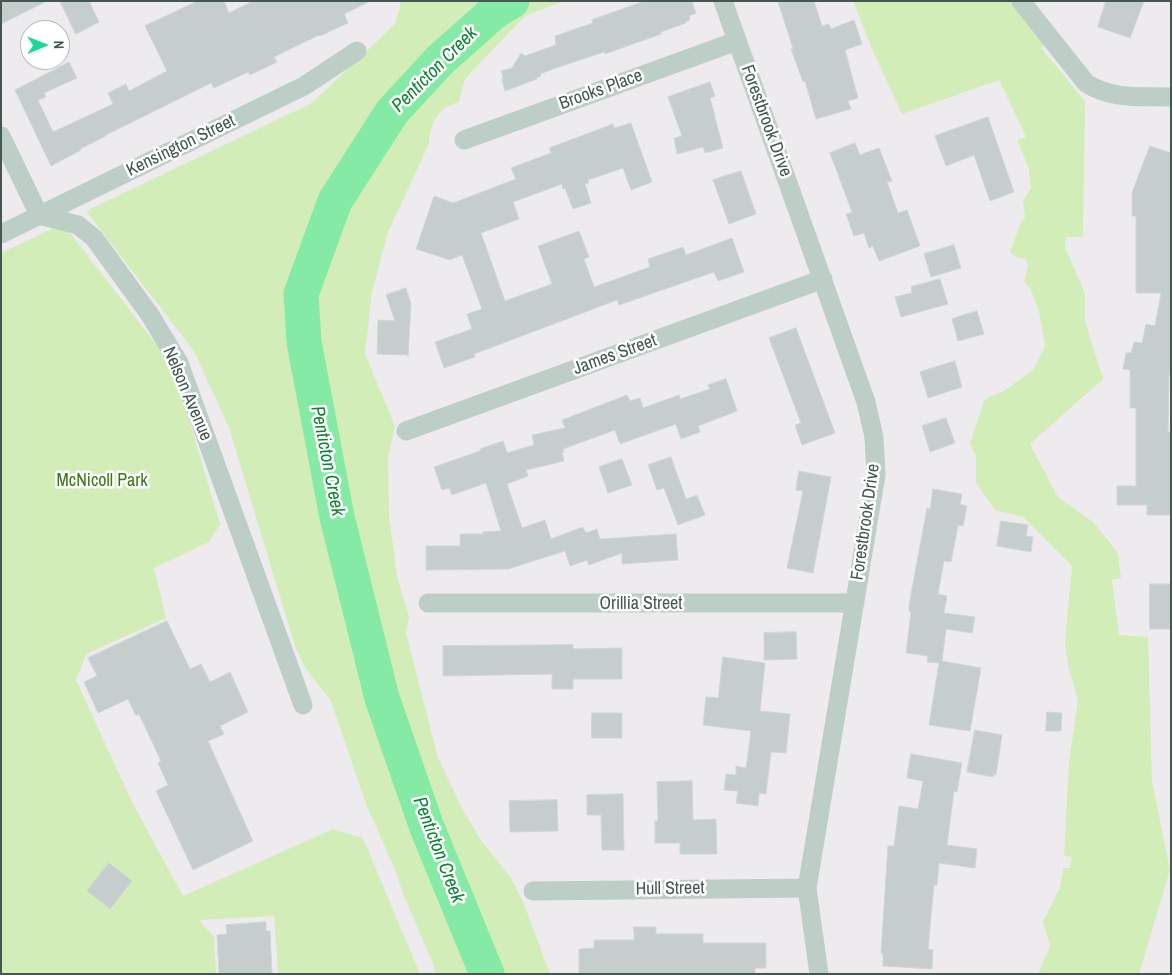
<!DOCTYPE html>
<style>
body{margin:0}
#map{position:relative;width:1172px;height:975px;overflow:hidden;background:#eeebee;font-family:"Archivo Narrow",sans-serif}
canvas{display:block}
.frame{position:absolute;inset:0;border:2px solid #445850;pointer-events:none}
.north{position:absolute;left:20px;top:20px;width:50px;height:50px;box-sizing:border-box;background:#fff;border:1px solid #b4bcb9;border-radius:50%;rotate:89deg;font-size:14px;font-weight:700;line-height:20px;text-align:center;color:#445850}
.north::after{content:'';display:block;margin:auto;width:18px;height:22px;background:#1ad99a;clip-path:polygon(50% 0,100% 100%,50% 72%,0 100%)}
</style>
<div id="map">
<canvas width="1172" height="975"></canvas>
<div class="frame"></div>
<div class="north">N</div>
</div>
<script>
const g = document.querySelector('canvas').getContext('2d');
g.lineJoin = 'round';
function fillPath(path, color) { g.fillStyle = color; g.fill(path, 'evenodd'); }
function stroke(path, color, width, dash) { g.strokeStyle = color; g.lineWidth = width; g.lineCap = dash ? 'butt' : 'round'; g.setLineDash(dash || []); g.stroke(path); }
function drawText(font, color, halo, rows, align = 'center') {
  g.font = font + ' "Archivo Narrow",sans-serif'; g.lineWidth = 5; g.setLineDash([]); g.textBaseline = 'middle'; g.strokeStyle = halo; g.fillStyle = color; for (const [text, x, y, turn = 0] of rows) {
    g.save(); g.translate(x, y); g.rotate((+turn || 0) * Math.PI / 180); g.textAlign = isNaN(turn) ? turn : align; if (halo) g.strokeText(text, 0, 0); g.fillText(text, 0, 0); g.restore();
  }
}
fillPath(new Path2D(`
 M400,1H564L525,16L465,79L459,102C436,109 431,121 429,144L388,232L372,292L365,354L395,426L388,457L389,514L397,577L409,617L406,633L438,758L464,812L481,840L511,878L524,904L550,974H436L432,961L403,894L396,872L366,804L331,701L305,668L295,646L229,428L194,351L86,211L312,103L394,25L400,8Z
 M853,1H1010L1044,45L1041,48L1085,101L1083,237H1066L1065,247L1085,294V321L1103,379L1030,444L1058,497L1093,522L1118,553L1121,578L1112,580L1119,635L1148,637L1152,780L1170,870L1139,974H1038L1050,946L1043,922L1060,887L1063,868H1070L1072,857L1064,856L1069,762L1078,700L1068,665L1065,642L1072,566L1023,517L995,510L976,483V456L970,443L985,399L1004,391L1033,370L1045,346L1039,311L1030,288L1024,282L1028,265L1025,259L1018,258L1010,252L1020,225L1025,217L1023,201L1031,188L1029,169L1017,140L1026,137L999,80L902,114L874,54Z
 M56,227L71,234L173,366L220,524L209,542L154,568L166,618L86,654L76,680L132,802L183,896L333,829L363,838L420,974H278L274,916L199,920L214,937L216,974H1V253Z`), '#d3edb8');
stroke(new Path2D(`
 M487,974L426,825L382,698L337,517L304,342L301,294L335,201L392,112L440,60L493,13L512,1`), '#85eaa5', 35);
const building = new Path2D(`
 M1,1H47L1,24Z
 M60,1H89L99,22L76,34Z
 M198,1H224L229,13L253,1H371L344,14L348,23L320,36L319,35L274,57L277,62L250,75L248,72L214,88L211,83L106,135V136L80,149L81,150L51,166L15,90L69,62L77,78L44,93L46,97L38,100L53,132L113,104L108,93L126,84L129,91L167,71L145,26Z
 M645,1H692L696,13L689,16L690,20L685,22L686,23L661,32V34L605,54L604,52L553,69L540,74L541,76L536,78L537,79L505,91L502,80L503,76L501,71L512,68L521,53L525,56L556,45L555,36L593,23L592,20Z
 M778,1H814L822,26L829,24L831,29L854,20L862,44L845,50L858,98L848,101L851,109L816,119L805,81L803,82L791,49H793Z
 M1106,1H1144L1130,38L1098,27Z
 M710,82L715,96L710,98L723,148L705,153L703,147L677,154L674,138L682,136L668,97Z
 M988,117L1014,192L990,201L974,155L946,166L935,136Z
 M631,123L652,182L631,190L623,168L588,180L589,183L585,184L591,203L573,209L565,188L563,189L562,184L513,202L519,219L481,233L505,301L552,284L538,246L579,231L589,257L584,259L594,287L650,267L648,259L683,247L686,255L732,238L744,272L718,281L714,272L619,305L617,300L474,354L475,357L444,368L435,342L472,329L467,314L482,309L462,255L450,260L416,249L434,196L453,203L516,179L511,168L551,153L549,148L613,124L614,128Z
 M855,143L860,155L879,148L892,181L887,182L898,213L907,210L920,246L879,261L873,246L869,248L864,233L854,236L846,214L852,212L830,153Z
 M1150,146L1171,153V375H1169L1168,432H1171V515H1147V505H1117V486H1136V408H1130V370L1123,369L1126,353H1131L1134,342L1142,343L1146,324L1155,326L1161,293H1136V216H1132V193Z
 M741,171L756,214L729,224L713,180Z
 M954,245L961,268L931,277L924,254Z
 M940,279L948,304L901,317L895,297L912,293L911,287Z
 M406,288L411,304L408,357L407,355L377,354L378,320L395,321L386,295Z
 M977,311L984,334L958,341L952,319Z
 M796,328L835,433L802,445L795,425L801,423L769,338Z
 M955,361L962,387L928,398L920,372Z
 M726,379L737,411L698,426L700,432L681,439L676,424L620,444L615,430L563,449L564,452H562L564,461L526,470L528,476L507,484L522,528L545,520L551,539L583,527L586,533L597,529L600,539L676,534L678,560L622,564V553L589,565L587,560L570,566L565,551L508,569L426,570V546H460V534H483V532L501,531L486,483L452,495L449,488L442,490L434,467L480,451V449L503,441L507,453L534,445L532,435L565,428L562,420L627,395L630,401L640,398L643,408L679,395L680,399L710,389L708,385Z
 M946,418L955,443L930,452L922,426Z
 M671,457L686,499L697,495L705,515L678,525L664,488L657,490L648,465Z
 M622,459L632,485L608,493L599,467Z
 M799,471L831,477L813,573L787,568L803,491L796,490Z
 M933,489L962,494L960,504L967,506L963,526L958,525L951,562L944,561L938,594L947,596L944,613L975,617L972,633L946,629L942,661L981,668L970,731L929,725L939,663L927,662L928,656L906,653L911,612L909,611V605L927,508L930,509Z
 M1001,521L1028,525L1026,536L1033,537L1031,552L997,546Z
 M1150,584H1171V629H1150Z
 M167,621L190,669L201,664L210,682L230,672L248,712L220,726L224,734L208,741L253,841L193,870L156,791L168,785L158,763L161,761L139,714L136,716L128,699L98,713L84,682L97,676L88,658Z
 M796,632L797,659L764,660V633Z
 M573,645V649L622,648V679H573V689H552V674L443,676V646Z
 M723,657L765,663L760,711L790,714L786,753L771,752L766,794L759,793L758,806L736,803L738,791L724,790L726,774L736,775V766L746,768L751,731L703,725L706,697L718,698Z
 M1047,712L1062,713L1061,731H1046Z
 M592,713H622V738H592Z
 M975,730L1002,735L996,775L994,774L993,777L967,772Z
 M911,754L962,763L957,792L954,791L947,845L977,849L975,868L939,863L937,885H934L928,949L933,950L932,969L883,966V954L881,953L888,846H894L899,806L918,809L923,781L907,778Z
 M692,781L693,820L716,819L717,854H680V843H655V821H658L657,782Z
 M623,794L624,850H602L601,815H587V795Z
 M557,800L558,831L510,832L509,801Z
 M109,863L132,881L110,909L87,891Z
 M266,922V931H270L272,974H219L217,935L227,934L226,925Z
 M634,927H656V934H703V943H766V968H755V974H579V949L594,948V940H634Z`);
fillPath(building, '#c5cecc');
stroke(building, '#cfd7d6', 1);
stroke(new Path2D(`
 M723,1L866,402L874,437L876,475L807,888L819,974
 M1021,1L1086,83C1112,100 1141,96 1171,97
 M1,136L39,215L78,225L94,238L150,315L179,363L303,705
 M464,140L737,41
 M1,234L304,86L357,51
 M406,431L823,279
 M428,603H855
 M533,891L807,888`), '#bccec6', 19);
drawText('18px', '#445850', '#fff', [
 ["Brooks Place",601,90,-20],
 ["Forestbrook Drive",766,121,70],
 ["Kensington Street",181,146,-26],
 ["James Street",615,355,-20],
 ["Nelson Avenue",187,394,67],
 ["Forestbrook Drive",866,522,-82],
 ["Orillia Street",641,604],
 ["Hull Street",670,889,-1]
]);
drawText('18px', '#3c7717', '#fff', [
 ["McNicoll Park",102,481]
]);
drawText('italic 19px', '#0e8534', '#fff', [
 ["Penticton Creek",435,70,-45],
 ["Penticton Creek",327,461,79],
 ["Penticton Creek",438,850,69]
]);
</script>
